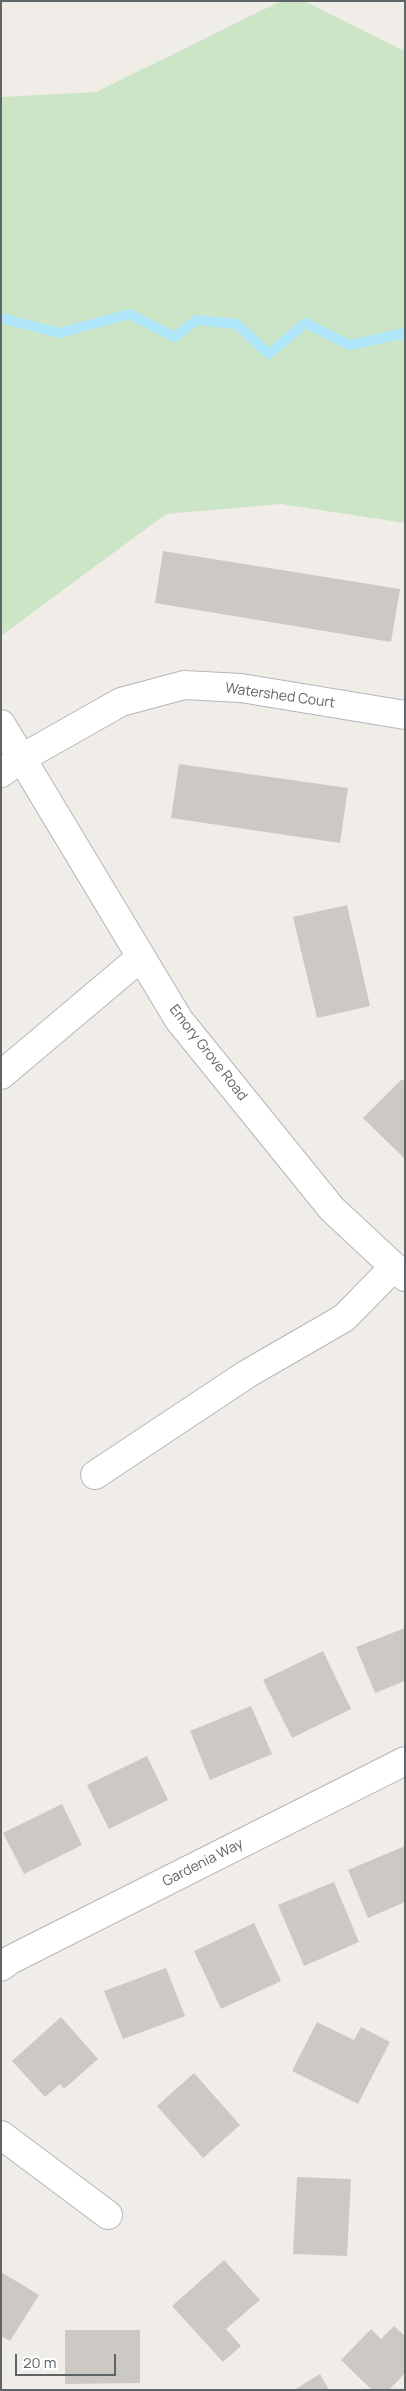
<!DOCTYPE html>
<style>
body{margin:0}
#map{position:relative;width:406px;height:2391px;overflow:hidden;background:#f0ede8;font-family:Manrope,sans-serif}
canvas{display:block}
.frame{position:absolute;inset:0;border:2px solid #5f6467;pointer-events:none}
.scale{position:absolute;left:15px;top:2354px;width:101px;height:22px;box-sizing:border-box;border:2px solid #5f6467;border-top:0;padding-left:6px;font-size:15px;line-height:18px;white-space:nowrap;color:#5f6467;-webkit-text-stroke:4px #fff;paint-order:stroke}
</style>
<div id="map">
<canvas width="406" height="2391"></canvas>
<div class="frame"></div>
<div class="scale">20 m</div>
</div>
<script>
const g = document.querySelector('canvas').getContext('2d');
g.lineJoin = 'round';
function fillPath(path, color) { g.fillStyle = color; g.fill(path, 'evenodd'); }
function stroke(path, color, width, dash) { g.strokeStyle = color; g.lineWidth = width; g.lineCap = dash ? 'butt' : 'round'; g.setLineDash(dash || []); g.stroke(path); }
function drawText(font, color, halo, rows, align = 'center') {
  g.font = font + ' Manrope,sans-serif'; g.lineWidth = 4; g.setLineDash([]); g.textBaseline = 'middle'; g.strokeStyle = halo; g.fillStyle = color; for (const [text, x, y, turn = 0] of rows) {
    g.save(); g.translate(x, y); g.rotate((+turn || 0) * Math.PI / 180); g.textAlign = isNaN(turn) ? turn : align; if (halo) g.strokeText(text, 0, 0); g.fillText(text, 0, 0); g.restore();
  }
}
fillPath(new Path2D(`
 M281,1H304L405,51V523L281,504L166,514L1,636V97L96,92Z`), '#cce5c6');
stroke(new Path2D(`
 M1,318L60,333L130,314L175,337L197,320L237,324L269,354L306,323L350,345L405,333`), '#afe6f9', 10);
fillPath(new Path2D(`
 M163,551L400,589L391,642L155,603Z
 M179,764L348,788L340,843L171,818Z
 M347,905L370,1006L317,1018L293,917Z
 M402,1079L405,1082V1159L363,1118Z
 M405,1628V1681L375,1693L356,1647Z
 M323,1651L351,1709L292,1738L263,1680Z
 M251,1706L272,1754L210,1780L190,1731Z
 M147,1756L168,1800L109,1829L87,1785Z
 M62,1804L82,1845L24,1874L3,1833Z
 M405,1846V1902L368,1918L348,1870Z
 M334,1882L359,1942L304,1966L278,1905Z
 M254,1923L281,1981L221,2009L194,1951Z
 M166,1968L185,2016L123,2039L104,1991Z
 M61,2017L98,2059L64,2089L60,2084L45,2097L12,2061Z
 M317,2022L354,2040L361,2027L390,2042L358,2104L292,2071Z
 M194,2073L240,2125L203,2158L157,2106Z
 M297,2177L351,2179L347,2256L293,2254Z
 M224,2260L260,2300L226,2329L241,2346L223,2362L172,2306Z
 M1,2272L39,2295L10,2341L1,2336Z
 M394,2326L405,2336V2373L389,2390H372L341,2360L371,2329L381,2339Z
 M65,2330H140V2383L65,2384Z
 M320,2374L329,2390H294Z`), '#ccc8c4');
const minor = new Path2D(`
 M1,724L179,1020L332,1209L405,1277
 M1,773L22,758L121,702L184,685L241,688L405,715
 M1,1075L141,957
 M95,1475L247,1374L344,1318L394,1267
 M1,1967L10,1960L405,1761
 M1,2135L108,2215`);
stroke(minor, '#b3b6b9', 30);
stroke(minor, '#fff', 28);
drawText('14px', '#5f6467', '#fff', [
 ["Watershed Court",280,696,8],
 ["Emory Grove Road",208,1053,52],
 ["Gardenia Way",203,1863,-27]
]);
</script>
